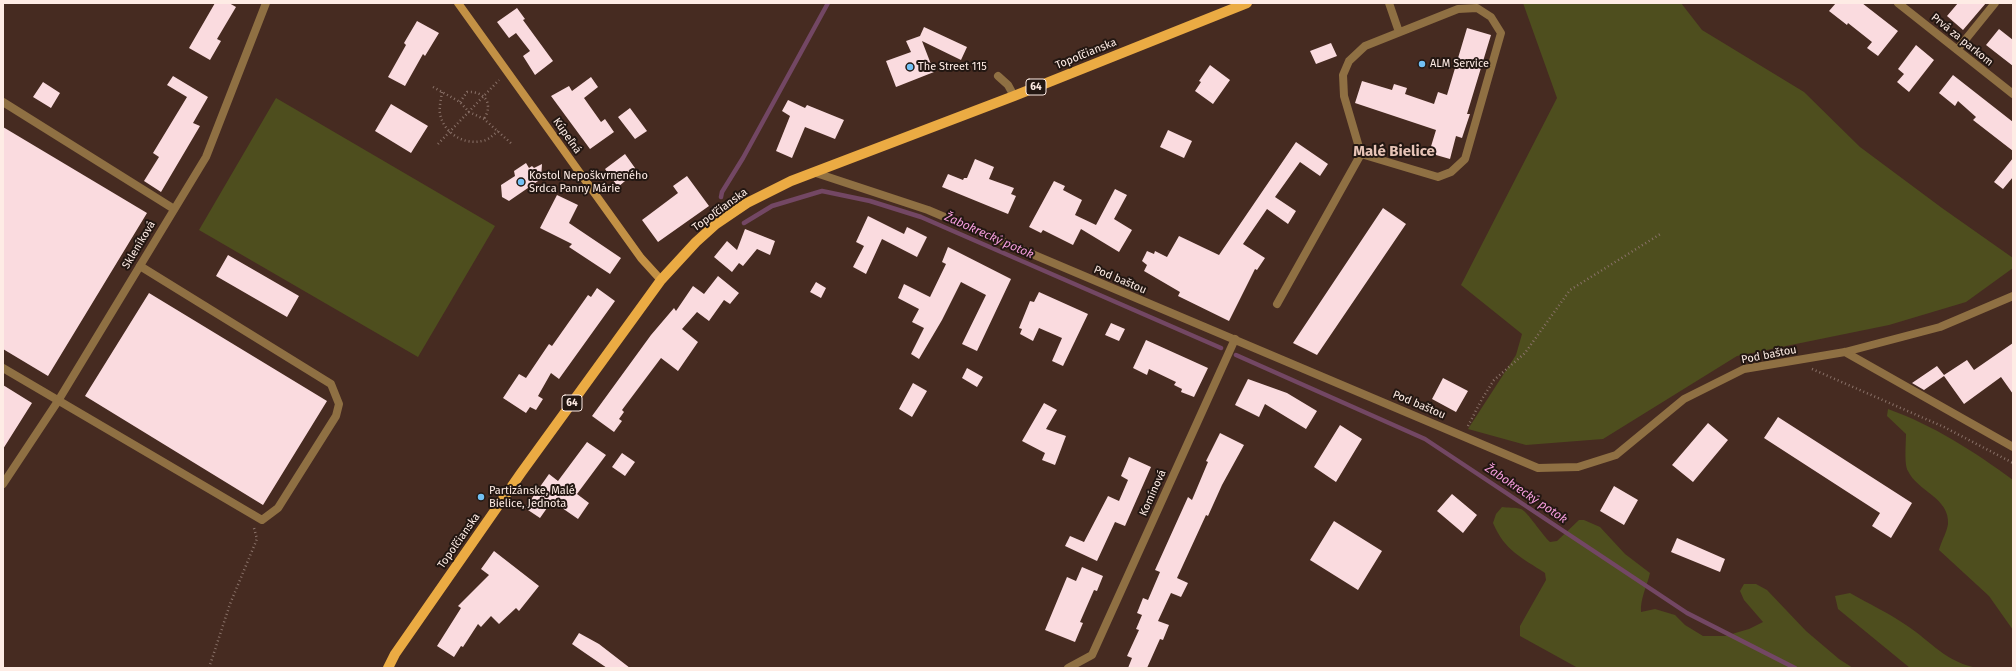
<!DOCTYPE html>
<meta charset="utf-8">
<style>
body{margin:0}
#map{position:relative;width:2016px;height:671px;overflow:hidden;background:#462b21;font-family:"Fira Sans",sans-serif}
canvas{display:block}
.frame{position:absolute;inset:0;border:4px solid #feece5;pointer-events:none}
</style>
<div id="map">
<canvas width="2016" height="671"></canvas>
<div class="frame"></div>
</div>
<script>
const g = document.querySelector('canvas').getContext('2d');
g.lineJoin = 'round';
function fillPath(path, color) { g.fillStyle = color; g.fill(path, 'evenodd'); }
function stroke(path, color, width, dash) { g.strokeStyle = color; g.lineWidth = width; g.lineCap = dash ? 'butt' : 'round'; g.setLineDash(dash || []); g.stroke(path); }
function drawText(font, color, halo, rows, align = 'center') {
  g.font = font + ' "Fira Sans",sans-serif'; g.lineWidth = 4; g.setLineDash([]); g.textBaseline = 'middle'; g.strokeStyle = halo; g.fillStyle = color; for (const [text, x, y, turn = 0] of rows) {
    g.save(); g.translate(x, y); g.rotate((+turn || 0) * Math.PI / 180); g.textAlign = isNaN(turn) ? turn : align; if (halo) g.strokeText(text, 0, 0); g.fillText(text, 0, 0); g.restore();
  }
}
fillPath(new Path2D(`
 M1523,3H1681L1702,30L1804,92L1860,147L1942,208L2013,258V268L1966,302L1889,325L1737,356L1603,439L1526,445L1468,429L1516,355L1522,334L1461,285L1557,98Z
 M276,98L495,226L418,357L199,230Z
 M1888,409C1933,425 1975,452 2013,480V630L1989,596L1939,550C1941,542 1947,532 1948,524C1950,498 1917,491 1908,471C1904,465 1906,443 1906,434L1887,416Z
 M1502,507C1508,508 1515,507 1521,509C1528,512 1542,535 1550,542L1557,541L1579,520H1584L1600,527L1625,554L1650,573C1647,586 1640,599 1641,612L1655,609L1675,615L1685,625L1703,636H1725L1749,629L1763,622L1744,600L1740,591L1744,584H1756L1767,590L1806,631L1839,659L1853,668H1578L1520,636V626L1546,580L1545,573C1521,557 1505,551 1493,523L1496,514Z
 M1850,593C1869,604 1889,613 1906,625C1932,642 1946,663 1979,668H1910L1838,609L1835,596Z`), '#4e4e1e');
stroke(new Path2D(`
 M721,197L722,192L743,158L828,3
 M744,223L772,206L822,191L870,201L921,217L1221,348
 M1236,355L1425,439L1687,613L1795,668`), '#734764', 4.5);
fillPath(new Path2D(`
 M215,3H229L236,7L217,39L221,41L210,60L189,48Z
 M1836,3H1862L1898,31L1878,56L1867,48L1872,42L1848,23L1847,25L1829,11Z
 M1958,3H1986L1963,30L1947,16Z
 M517,8L525,19L523,20L553,61L535,75L523,56L530,51L516,33L509,38L497,22Z
 M417,21L439,33L425,56L423,54L405,86L388,77L406,45L404,43Z
 M924,27L967,47L961,60L922,41L934,72L896,87L886,61L911,52L906,41L920,36Z
 M1467,28L1491,35L1467,114H1470L1462,138L1456,136L1450,159L1429,153L1436,130L1355,103L1362,81L1392,90L1394,84L1407,88L1405,94L1434,104L1438,92L1447,95Z
 M1999,29L2013,40V66L1986,45Z
 M1331,43L1337,56L1316,64L1310,51Z
 M1916,45L1934,60L1909,92L1897,82L1904,74L1898,69Z
 M1210,65L1230,80L1213,104L1195,91L1201,82L1199,81Z
 M1953,75L2013,122V151L1973,120L1976,117L1958,101L1955,106L1939,93Z
 M173,76L208,97L193,123L200,126L161,192L144,181L159,157L153,153L187,97L167,85Z
 M591,77L598,87L584,98L601,122L605,119L614,132L590,149L551,96L569,86L572,91Z
 M43,82L60,93L51,108L33,97Z
 M788,100L805,108L807,105L844,120L835,139L805,127L792,158L776,151L790,116L782,111Z
 M391,104L428,126L411,153L375,131Z
 M630,108L647,131L635,139L618,117Z
 M3,127L147,213L48,376L3,349Z
 M1168,130L1192,141L1184,158L1160,147Z
 M1296,142L1328,164L1320,176L1300,162L1275,197L1296,211L1288,224L1267,209L1243,244L1265,258L1257,270L1255,269L1229,321L1178,296L1180,292L1144,271L1147,265L1142,261L1147,251L1154,254L1155,251L1167,257L1179,236L1219,255Z
 M625,154L635,168L630,172L632,175L618,187L605,169Z
 M2013,158V177L2003,189L1994,182Z
 M975,159L994,167L989,179L1014,188L1011,194L1016,196L1008,214L942,187L948,174L963,180L964,178H967Z
 M526,163L529,168L532,166L534,168L542,164L541,179L509,201L502,197L501,185L515,176L514,171Z
 M687,176L709,206L658,242L642,220L678,193L673,186Z
 M1054,181L1065,186L1063,190L1082,200L1075,215L1096,225L1115,189L1127,195L1114,219L1132,230L1119,252L1081,229L1073,245L1043,230L1041,233L1029,227Z
 M557,195L578,205L569,223L621,258L610,274L569,247L572,244L540,228Z
 M1383,208L1406,224L1317,355L1293,343Z
 M868,216L904,234L907,227L927,237L917,257L882,239L866,274L853,267L864,246L856,242Z
 M745,229L775,241L770,255L757,249L743,266L739,263L732,272L714,257L727,241L737,250Z
 M948,247L1011,279L977,351L962,344L986,295L961,282L942,320L919,359L911,354L924,328L912,322L919,309L898,298L904,284L930,297L946,264L942,262Z
 M228,255L299,296L287,317L216,276Z
 M718,276L739,293L730,304L724,300L709,321L697,312L682,329L698,342L678,371L661,358L622,410L624,412L619,419L622,421L614,432L592,416L651,335L674,308L676,311L693,286L704,294Z
 M816,282L826,288L821,298L810,292Z
 M597,288L615,301L559,379L551,373L538,396L543,399L536,410L530,407L526,413L503,398L519,374L526,378L549,344L552,346L588,295L591,297Z
 M1039,292L1088,314L1063,366L1052,361L1062,338L1039,328L1033,341L1020,334L1022,329L1019,328L1030,301L1034,302Z
 M149,293L327,401L263,505L85,396Z
 M1111,323L1125,329L1119,341L1105,335Z
 M1146,340L1208,368L1194,397L1181,392L1182,389L1174,385L1176,382L1149,369L1147,375L1133,368Z
 M2013,343V394L2001,377L1964,404L1944,376L1924,390L1912,383L1937,366L1944,375L1967,360L1974,370Z
 M967,368L983,377L977,387L962,378Z
 M1443,378L1468,391L1456,412L1432,399Z
 M1248,379L1287,393L1317,411L1306,429L1265,404L1259,417L1235,405Z
 M913,383L927,391L912,417L899,409Z
 M3,385L32,403L3,449Z
 M1044,403L1057,410L1046,429L1066,436L1055,465L1042,460L1045,453L1022,441Z
 M1778,417L1912,503L1891,538L1872,526L1880,513L1764,438Z
 M1708,423L1728,440L1693,482L1672,465Z
 M1340,425L1362,439L1336,482L1314,467Z
 M1220,433L1244,445L1222,485L1208,516L1206,515L1177,578L1188,583L1181,597L1171,593L1158,621L1169,625L1163,640L1160,639L1147,668H1128L1132,658L1127,656L1139,630L1136,629L1142,615L1137,613L1143,598L1148,600L1160,572L1155,570L1188,497L1192,500L1208,462L1206,461Z
 M587,442L606,455L577,494L589,503L578,519L552,501L540,518L525,508L549,474L558,481Z
 M622,453L635,462L625,476L612,467Z
 M1129,457L1151,467L1125,526L1115,522L1097,561L1065,546L1070,536L1084,542L1108,496L1119,501L1128,480L1121,476Z
 M1614,486L1638,500L1624,525L1600,511Z
 M1452,494L1477,515L1463,533L1437,511Z
 M1334,521L1382,551L1358,590L1310,560Z
 M1677,538L1725,559L1720,572L1671,552Z
 M494,551L539,586L519,611L516,608L499,624L491,616L481,627L478,624L463,647L461,646L454,657L437,646L461,608L458,606L489,575L481,569Z
 M1082,567L1103,576L1097,591L1094,590L1080,622L1083,623L1075,642L1045,630L1067,577L1076,581Z
 M579,633L599,644L630,668H607L585,653L572,644Z`), '#fadbdf');
stroke(new Path2D(`
 M433,87L460,102L469,112L484,119L513,145
 M442,92C441,99 439,107 440,114C444,133 463,145 482,141C489,140 493,135 498,131
 M460,102L467,92C484,91 494,103 484,119
 M438,144L499,80
 M1812,369L1944,427L2013,463
 M1468,426L1482,399L1494,380L1525,353L1570,290L1662,233
 M209,668L230,604L257,539L254,528`), '#8a7269', 2.5, [1, 3]);
stroke(new Path2D(`
 M1389,3L1399,32
 M998,76L1008,85L1014,96
 M3,102L174,209
 M1277,304L1361,154L1344,96L1343,75L1349,61L1365,46L1458,9L1477,8L1491,17L1501,33L1465,159L1451,172L1438,177L1361,154
 M3,368L262,520L278,508L336,416L339,404L331,384L140,266`), '#8f7043', 8);
stroke(new Path2D(`
 M1898,3L2013,94
 M1957,50L1995,3
 M813,172L928,210L1538,468L1578,467L1616,455L1684,399L1744,369L1845,352L1940,327L2013,296
 M1845,352L2013,447
 M3,484L58,401L206,157L266,3
 M1068,668L1092,655L1235,339`), '#8f7043', 8);
stroke(new Path2D(`
 M458,3L641,258L661,280`), '#c39145', 8);
stroke(new Path2D(`
 M388,668L395,654L521,473L661,280L696,242L716,224L747,203L791,181L1014,96L1247,3`), '#ebab43', 10);
for (const [x, y, r, color] of [
 [1422,64,4,"#72c1f5"],
 [910,67,4,"#72c1f5"],
 [521,182,4,"#72c1f5"],
 [481,497,4,"#72c1f5"]
]) { const dot = new Path2D(); dot.arc(x, y, r, 0, 2 * Math.PI); g.fillStyle = color; g.fill(dot); stroke(dot, '#231712', 1.5); }
for (const [x, y, w] of [
 [1036,87,20],
 [572,403,20]
]) { const box = new Path2D(); box.roundRect(x - w / 2, y - 8, w, 16, 3); g.fillStyle = '#231712'; g.fill(box); stroke(box, '#feece5', 1); }
drawText('bold 10px', '#feece5', null, [
 ["64",1036,87],
 ["64",572,403]
]);
drawText('11px', '#feece5', '#231712', [
 ["Prvá za parkom",1962,40,39],
 ["Topoľčianska",1086,54,-22],
 ["Kúpeľná",567,136,55],
 ["Topoľčianska",720,210,-36],
 ["Skleníková",139,245,-59],
 ["Pod baštou",1120,280,23],
 ["Pod baštou",1769,355,-11],
 ["Pod baštou",1419,405,23],
 ["Komínová",1153,493,-66],
 ["Topoľčianska",459,541,-55]
]);
drawText('11px', '#feece5', '#231712', [
 ["ALM Service",1430,64],
 ["The Street 115",918,67],
 ["Kostol Nepoškvrneného",529,176],
 ["Srdca Panny Márie",529,189],
 ["Partizánske, Malé",489,491],
 ["Bielice, Jednota",489,504]
], 'left');
drawText('italic 12px', '#f79edf', '#231712', [
 ["Žabokrecký potok",989,236,24],
 ["Žabokrecký potok",1526,494,34]
]);
drawText('bold 15px', '#e7c4b7', '#231712', [
 ["Malé Bielice",1394,152]
]);
</script>
